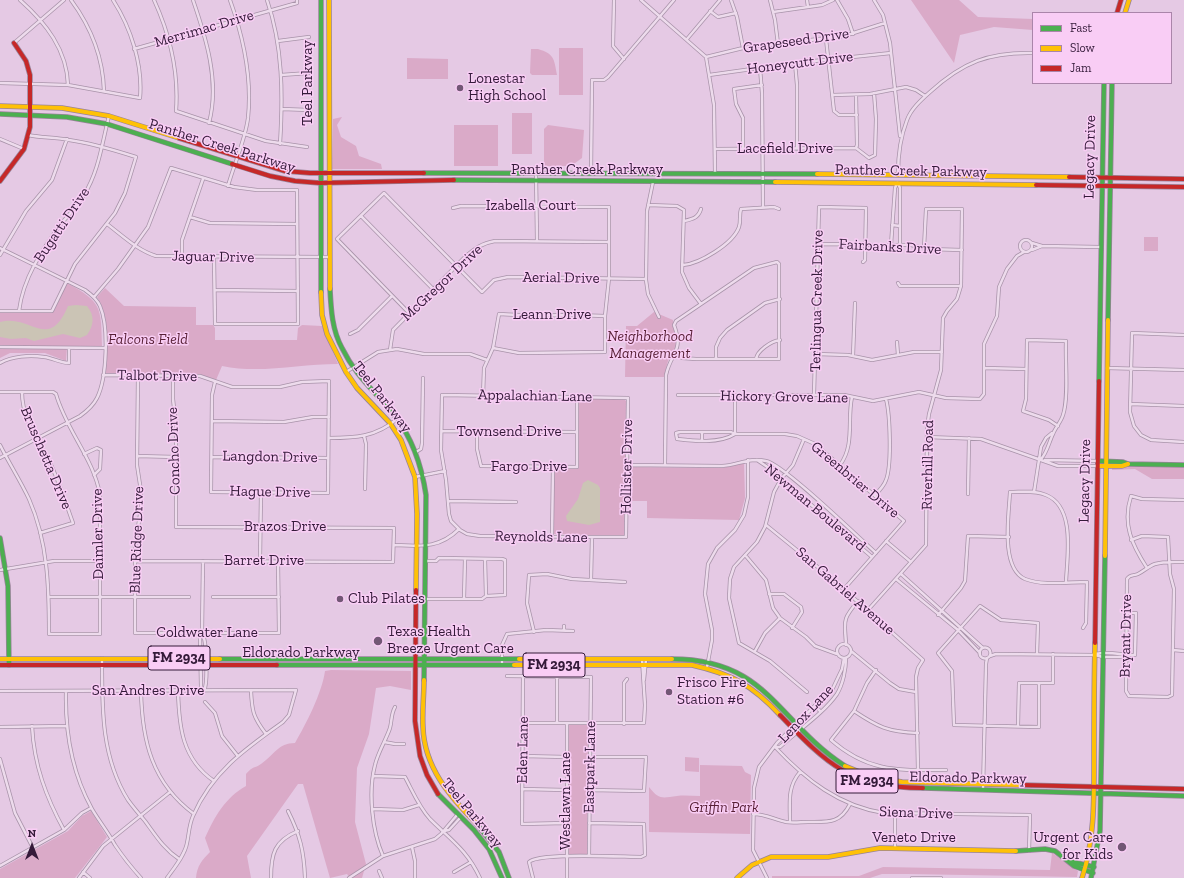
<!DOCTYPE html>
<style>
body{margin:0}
#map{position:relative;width:1184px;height:878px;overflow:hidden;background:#e5c9e4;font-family:"Zilla Slab",serif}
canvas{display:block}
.legend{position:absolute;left:1032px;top:12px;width:140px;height:72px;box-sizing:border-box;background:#f9cdf5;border:1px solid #aa85aa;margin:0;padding:5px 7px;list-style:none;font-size:12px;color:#341a39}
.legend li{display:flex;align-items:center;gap:8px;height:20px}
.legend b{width:20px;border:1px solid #aa85aa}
.north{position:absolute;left:12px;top:826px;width:40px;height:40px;-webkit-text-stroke:3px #f9cdf5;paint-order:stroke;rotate:0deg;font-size:11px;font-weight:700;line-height:16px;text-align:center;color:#341a39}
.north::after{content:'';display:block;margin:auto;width:14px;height:18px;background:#341a39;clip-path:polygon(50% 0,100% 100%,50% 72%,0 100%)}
</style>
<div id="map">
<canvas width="1184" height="878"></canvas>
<ul class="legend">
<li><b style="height:5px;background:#4caf50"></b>Fast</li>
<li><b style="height:5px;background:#ffc107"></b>Slow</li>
<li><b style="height:5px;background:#c62828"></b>Jam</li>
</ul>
<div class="north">N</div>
</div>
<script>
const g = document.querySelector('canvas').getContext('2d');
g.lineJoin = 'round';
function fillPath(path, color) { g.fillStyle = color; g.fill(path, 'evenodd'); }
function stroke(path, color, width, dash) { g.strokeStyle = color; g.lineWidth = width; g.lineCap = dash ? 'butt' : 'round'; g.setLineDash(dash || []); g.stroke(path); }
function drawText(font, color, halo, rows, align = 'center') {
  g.font = font + ' "Zilla Slab",serif'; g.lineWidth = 3; g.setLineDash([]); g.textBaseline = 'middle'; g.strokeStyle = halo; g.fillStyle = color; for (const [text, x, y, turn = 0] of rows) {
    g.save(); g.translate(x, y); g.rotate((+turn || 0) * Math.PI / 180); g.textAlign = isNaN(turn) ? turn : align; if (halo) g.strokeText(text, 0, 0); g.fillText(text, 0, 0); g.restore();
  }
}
fillPath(new Path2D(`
 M911,0H959L978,17L1033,19V30L994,27L960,35L954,63Z
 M559,48H583V95H559Z
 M538,49C554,54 554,58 557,75H532L530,73L531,49Z
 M407,58L448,59V79H407Z
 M512,113H532V154H512Z
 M342,117L337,125L341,137L356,146L359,156L381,164L382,169H332L333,119Z
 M454,125H498V166H454Z
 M548,125L584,130L582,158L571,166H544V129Z
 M1144,237H1158V251H1144Z
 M67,283C102,302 101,307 102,346H67L66,361L45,353H10L0,358V313H51L55,309Z
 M105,288L124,306L196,307V325H213L215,328V340H297L298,328L302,325L322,326L338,364C299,364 260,374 222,366L216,380L196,374L106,373C107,348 111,318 97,297Z
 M654,312L673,320L676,347L668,361L664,377H625L626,326H637Z
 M588,399H624L626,401L624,536L553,534L554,470L579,468V401Z
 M744,463L745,498L739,520L647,518V501H628L629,467L722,468Z
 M1136,466L1184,467V479H1152L1135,469L1112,470V467Z
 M331,670L411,671V690L390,686L376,688L369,734L357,768L355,822L366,864L362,878H350L347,874L330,878L303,784H298L247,856L251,878H196C197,866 202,860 210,852L205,838C215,816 225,798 246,786V774C254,765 254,769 261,764C274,755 278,743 295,743C306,724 322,693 325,671Z
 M568,725H588L587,855H567Z
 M685,757L699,758V772L685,771Z
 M700,765L742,766L745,772L751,775L750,834L649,832V787C659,800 662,798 677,796C684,795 692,796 700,796Z
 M91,811L107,837L75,878H0V869L68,831L82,816Z
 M1052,853L1078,871L1077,877L908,874H882L870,878H772V876H859L883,867L1050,870Z`), '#daaac8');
fillPath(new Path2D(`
 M76,305L87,306C95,316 94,325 87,335L80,338L63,334L34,341L26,338L11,339L0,337V322C31,313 48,353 68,306Z
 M588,480L598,485L600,488V522L589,525L567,521L566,516L578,499L583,483Z`), '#cbc4b5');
const street = new Path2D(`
 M20,0C46,23 67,50 68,85
 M71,0C91,27 103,57 104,91
 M154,0C170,35 179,72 176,111L266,141L307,147
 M193,0C206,38 220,82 209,123
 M267,0C283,46 283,96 280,144
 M614,0L613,46L624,59
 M641,0L706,57L714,105L715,173
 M731,0L737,17L743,48
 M770,0L775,20L778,44
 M807,0L808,7
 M837,0L848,19L853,34
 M874,0L883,15L890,43L900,136
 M710,11L718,17L736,13
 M773,12L822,5L833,0
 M687,39L720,0
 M826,39L834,111L839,115H857
 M278,41L309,37
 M14,43L64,0
 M134,49L297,3V0
 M706,57L743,48L844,36L885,23
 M795,63L797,85V149
 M760,68L762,93L763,207
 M281,75L309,73
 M709,75L795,63L891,53
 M0,83L68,85L140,98C143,65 131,28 113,0
 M832,95L870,94L906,87L916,90L925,96
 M856,95L857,145L856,148
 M282,109L309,110
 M0,139L24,149
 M856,148L869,158L875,155L876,119L874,93
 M715,149L856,148
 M743,149V118L736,104L734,89L762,85
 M536,173L537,241
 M591,173L592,80H604L608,77L674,0
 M898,174C898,155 900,138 907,120C911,109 921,100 930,92C963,62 989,52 1033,53
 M653,182L647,211L646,280L648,294L659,317
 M898,183L900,188V245
 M228,186C234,164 245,141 248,118C252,79 243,36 230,0
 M648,205L677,206L684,210L682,272L689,288L701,304
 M453,208L461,206L609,207V278L605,316V352L519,353L493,348
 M361,216L433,289
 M190,217L210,223L297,224
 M684,221C693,219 698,218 701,209
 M107,224C123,236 137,250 156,256L329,257
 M892,225L900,226
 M1020 246a6 6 0 1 1 12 0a6 6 0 1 1-12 0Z
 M1032,243L1042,246L1100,247
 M818,244L911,245L928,249L962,250
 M891,245L895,188L897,183
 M0,248L85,290C92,295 97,299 100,306C109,327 107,378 97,398C93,406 87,411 80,416L0,458
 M1032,250L1042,246
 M0,255L26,211L52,180L67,139
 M182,256V240L203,179
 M683,265C699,264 733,244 739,227C741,221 739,215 741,209L774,207L779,209
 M898,283L900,286H961
 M215,290L298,291
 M94,297L118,269L148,227L171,168L234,187L257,190H297L298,324H215L214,257
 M0,311H52L75,264L115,213L125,193L136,157C114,150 92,143 69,140C55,137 42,138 28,135
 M19,311C23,278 42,250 61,224C69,214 78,206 84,195C99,171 102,143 109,116
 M409,313L337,239L384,193L482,292L494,280L508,277L646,279
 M350,334L358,330L392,296
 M1184,335L1132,333L1130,412L1134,426L1141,435L1151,440L1184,442
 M897,342L898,355
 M0,347L105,348
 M390,350L393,330L465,257C474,249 482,243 495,241L609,242
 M816,354L848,355L872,360L914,352H942
 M853,356L855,303
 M716,359V347L720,338L727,330L765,303L780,299
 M756,359C757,351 771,341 780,340
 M0,363C12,356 30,355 44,357C53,358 60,363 69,363V348
 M984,368L1026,369
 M1107,368L1184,370
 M346,372L378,352L397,349L424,354H470L487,360
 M103,375L200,376L232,387H280L302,382L329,381L328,493L211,492L212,395L215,382
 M138,376L137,465L141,491V508L135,546V633H279L278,561
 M0,392H53L56,394C66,430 94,459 100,495V634H49C49,588 48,542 29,499C20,480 9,463 0,445
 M22,392C22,420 39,441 51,465C60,484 66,504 73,523L40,533
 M442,395L628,398L626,537L480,536L467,534L460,530L451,521L449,514L446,480L441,450Z
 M678,395H844L873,401L919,392L946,398L980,399L984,394V344L997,316L999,287L1007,269L1017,256L1024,252
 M814,395L819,207L866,208L865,260L863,262
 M483,396L484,368L493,348L499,314C534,317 569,314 605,316
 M1131,404L1184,406
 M212,421L284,422L313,417H329
 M442,431L576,432
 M477,432V449L481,466L577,467V397
 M702,432V440
 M735,434C719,444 694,441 677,439L676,433L680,432H731L735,434H785L797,436L815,444L904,521L844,589
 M735,434V396
 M364,436L366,444L365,489
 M927,437L981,439L1058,466H1098
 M329,438C355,438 376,437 397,419
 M804,439L793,465L781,479L774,492L765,527L757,542L734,567L730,579L729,598L739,643L770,661L807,692
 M416,452L421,449L422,443L423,378
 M84,454L97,448L101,450L100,469L94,475
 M137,456L176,457
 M212,457L328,458
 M1041,459C1047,453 1049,442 1053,434C1055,428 1061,422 1063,415C1069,397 1065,361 1066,341L1027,340L1026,399L1023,411L1049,420L1058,426
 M757,460L766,466L872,557
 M1045,460L1098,461
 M627,465L722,466C738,465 750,457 766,461C783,464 858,537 876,553
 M665,465L666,375C671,352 684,352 674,325L676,321L754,268L777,262L779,264V359H696L682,358L675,354
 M840,465C855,445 847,420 852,397
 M415,477L445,471
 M1034,492L1041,447L1046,438L1052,433
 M968,494L969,438
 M875,495C880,490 884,486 886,480C892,465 890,414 886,399
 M448,501L516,502
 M766,525L830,577L923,660L918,668L916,677L918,770
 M552,536L553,467
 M1131,540L1142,536L1168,537L1170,574L1174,589L1172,695L1168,697L1129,696L1126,691L1127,579C1130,574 1134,576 1138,574C1144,571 1149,566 1155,564C1164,561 1175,562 1184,562
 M886,541L911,562
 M394,545C420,546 439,549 459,529
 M745,555L766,580L773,608L780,618L806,637L815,646L837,654
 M485,559L486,596
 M135,561L393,562L394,528L176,527V426L173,399V376
 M203,561L202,633L200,637L201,687L204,691
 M260,561L261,492
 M1147,568C1132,545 1122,524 1131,496L1142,499L1184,500
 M0,570L54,561H99
 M901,574L983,648
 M896,579L958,630L980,653
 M591,580L592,537
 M1066,582C1067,557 1076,507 1046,495C1035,490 1022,492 1010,492C1009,514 1000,568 1025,579C1043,586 1068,582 1087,582L1086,623L1083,628
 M769,594H784L801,607L802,612L792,628
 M49,597H189
 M213,597H279
 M425,599H482L486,596L505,595V560L502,559L439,558L436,561H426
 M464,599L465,559
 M868,610L926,545L927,428L929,414L941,370L943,318L947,311L957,299L961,286L962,209H926L924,248
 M938,615L961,588L965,581L968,536L1009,537
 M564,630V626
 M534,632L527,603L529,575L547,574L572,579L625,582
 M202,633C207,640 208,683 204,691
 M837 651a7 7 0 1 1 14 0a7 7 0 1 1-14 0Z
 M846,645C845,621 841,621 858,601
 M979.5 653a5.5 5.5 0 1 1 11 0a5.5 5.5 0 1 1-11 0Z
 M1173,650L1184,651
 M755,651L765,633L780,618
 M851,651L890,683L899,689L916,692
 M1037,654L1038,623L1001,620L980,606L938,653L952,671L954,725L1039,727V683
 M1095,654C1109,651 1121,655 1135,655L1136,613H1127
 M990,656L996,654L1095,655L1103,657H1124L1126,655
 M102,658C102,707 101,757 128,800C133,807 139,814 145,821C156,836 164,849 179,859
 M502,665V645L507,634L546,630L573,631
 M707,667L712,640V630L705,594L708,564L717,548L735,530L744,515L748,497V460
 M876,670L867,683L854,711L831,740C869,773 899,770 946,770
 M507,676L591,677L589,856
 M523,677L522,824L566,823
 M644,680L646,659
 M0,691L296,690L289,715L283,722C245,749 212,772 193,816C189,825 189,834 187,843C185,855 174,868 167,878
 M66,691C65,731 72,773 92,809C99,821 108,832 115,845C123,857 131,867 141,878
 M141,691C142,741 152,783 194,814
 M178,691C179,727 182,759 214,781
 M251,691C252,711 253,717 266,734
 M205,702L215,713L222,736L237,755
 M815,706L820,711
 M854,711C878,727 888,732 918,733
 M523,723H644L645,705L642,659
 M557,723V677
 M624,724V683L627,679
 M32,726C34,765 46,797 64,830
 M1018,726L1019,683H1053V654
 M0,727L67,726
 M384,742L395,744H404
 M775,747C806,780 839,806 884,813L1030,815L1029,851
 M776,747H780C797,731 824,713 837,694C843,684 846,669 846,658
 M522,756L567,757
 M0,759L15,813L33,848
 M373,776L405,777C413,792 419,807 430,819C451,840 467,850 480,878
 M522,789L566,790
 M589,790L644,791L646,757H590
 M983,790L986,664L987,658
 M373,809L403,810L419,805
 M288,811C300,835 304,851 305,878
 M753,814C766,814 775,820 786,822C793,823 801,822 808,822C828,822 840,824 850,804
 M790,822C790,803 787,787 800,772
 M444,831L449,830L460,818
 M412,847L415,861V878
 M895,848V813
 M383,856C372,831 368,792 375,765C378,752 386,740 390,728C392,720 391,714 395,707
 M0,866L64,830L82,813L91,808
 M379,871L382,878
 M83,872L90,878
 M454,872L471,862
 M79,878L103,846L170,792
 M271,878C271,854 274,841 298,831
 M349,878L383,856L435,839L441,834L457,815
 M533,878L529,862C538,852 623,857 641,857L645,855L644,824L589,823
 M567,878V724
 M767,878L753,850L754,788L759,767L777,743L833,688L842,669L844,658
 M912,878H941`);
const fast = new Path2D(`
 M321,0V292
 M0,114L67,117L107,124L232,164
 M424,173L817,174
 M454,180L775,182
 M330,289C331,309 332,330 342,348C356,377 376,392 395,416C412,438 422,468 426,495L424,680
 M1108,320L1112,83
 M1099,381L1104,83
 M1098,461L1123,462L1128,464L1184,465
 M0,538L8,586L9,665
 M220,659H519
 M672,659C768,659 777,722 845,766
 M277,665H514
 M923,788L1184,796
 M438,794L474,830L489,849L502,878
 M477,824L499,852L509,878
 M1016,851L1045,849L1055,851L1074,866L1093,873
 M1069,861L1094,867
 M1091,878L1100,831L1105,556`);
const slow = new Path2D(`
 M329,0L330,289
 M1125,13L1129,0
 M0,106L62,108L109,116L179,138
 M817,174L1069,177
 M775,182L1036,185
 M321,292L322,315L327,334L346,372L357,388L390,423L401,440L415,477L417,514L416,590
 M1098,466H1122L1128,464
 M1105,556L1108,320
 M0,659H220
 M519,659H672
 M514,665H692C732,674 752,685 780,715
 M424,680C424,696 422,711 423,727C424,767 450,797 477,824
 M845,766L869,776L902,782L1022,785
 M737,878L752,865L771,857H828L880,848L1016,851
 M1082,878C1095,839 1094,797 1094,756C1094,719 1094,681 1095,643`);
const jam = new Path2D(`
 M1117,13L1121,0
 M179,138L285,171L310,173H424
 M232,164L270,176L295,181L320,183L454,180
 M1069,177L1184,179
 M0,181L24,149L30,127V75L26,61L14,43
 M1036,185L1184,187
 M416,590L415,721L420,756L427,775L438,794
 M1095,643L1099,381
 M0,665H277
 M780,715C828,765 850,787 923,788
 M1022,785L1184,789`);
stroke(street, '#a893a9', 4);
stroke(fast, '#988399', 5.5);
stroke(slow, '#988399', 5.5);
stroke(jam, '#988399', 5.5);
stroke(street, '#eddbec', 2.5);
stroke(fast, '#4caf50', 4);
stroke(slow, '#ffc107', 4);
stroke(jam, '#c62828', 4);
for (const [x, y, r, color] of [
 [460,88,4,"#725775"],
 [340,599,4,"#725775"],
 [378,641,5,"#725775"],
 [669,692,4,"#725775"],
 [1122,847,5,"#725775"]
]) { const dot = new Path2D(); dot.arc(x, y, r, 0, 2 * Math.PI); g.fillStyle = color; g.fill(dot); stroke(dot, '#f9cdf5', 1.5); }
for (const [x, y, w] of [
 [179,658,62],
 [554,665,62],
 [867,781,62]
]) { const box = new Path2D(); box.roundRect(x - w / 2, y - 12, w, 24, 3); g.fillStyle = '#f9cdf5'; g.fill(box); stroke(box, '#341a39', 1); }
drawText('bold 14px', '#341a39', null, [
 ["FM 2934",179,658],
 ["FM 2934",554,665],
 ["FM 2934",867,781]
]);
drawText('15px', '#341a39', '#f9cdf5', [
 ["Merrimac Drive",204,29,-16],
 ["Grapeseed Drive",796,41,-8],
 ["Honeycutt Drive",800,63,-7],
 ["Teel Parkway",308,83,-90],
 ["Panther Creek Parkway",222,146,17],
 ["Lacefield Drive",785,149],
 ["Legacy Drive",1090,157,-89],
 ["Panther Creek Parkway",587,170],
 ["Panther Creek Parkway",911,171,1],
 ["Izabella Court",531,206],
 ["Bugatti Drive",62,225,-56],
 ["Fairbanks Drive",890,247,3],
 ["Jaguar Drive",213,257,1],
 ["Aerial Drive",561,278,1],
 ["McGregor Drive",442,283,-43],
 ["Terlingua Creek Drive",817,301,-89],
 ["Leann Drive",552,315],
 ["Talbot Drive",157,376,1],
 ["Appalachian Lane",535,396,1],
 ["Teel Parkway",382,397,52],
 ["Hickory Grove Lane",784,397,1],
 ["Townsend Drive",509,432],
 ["Concho Drive",174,451,-92],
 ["Langdon Drive",270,457,1],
 ["Bruschetta Drive",46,458,67],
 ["Riverhill Road",928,465,-89],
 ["Fargo Drive",529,467],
 ["Hollister Drive",627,467,-89],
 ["Greenbrier Drive",855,480,40],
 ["Legacy Drive",1085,481,-89],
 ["Hague Drive",270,492,1],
 ["Newman Boulevard",815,508,40],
 ["Brazos Drive",285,527],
 ["Daimler Drive",98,534,-91],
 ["Reynolds Lane",541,537,1],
 ["Blue Ridge Drive",137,540,-88],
 ["Barret Drive",264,561],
 ["San Gabriel Avenue",845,591,41],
 ["Coldwater Lane",207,633],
 ["Bryant Drive",1126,636,-89],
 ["Eldorado Parkway",301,653],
 ["San Andres Drive",148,691],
 ["Lenox Lane",806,714,-47],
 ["Eden Lane",523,750,-89],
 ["Eastpark Lane",590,767,-89],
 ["Eldorado Parkway",968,778,1],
 ["Westlawn Lane",566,801,-90],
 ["Teel Parkway",472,813,50],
 ["Siena Drive",916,813,2],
 ["Veneto Drive",914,838]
]);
drawText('15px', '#341a39', '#f9cdf5', [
 ["Lonestar",468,79],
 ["High School",468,96],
 ["Club Pilates",348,599],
 ["Texas Health",387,632],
 ["Breeze Urgent Care",387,649],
 ["Frisco Fire",677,683],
 ["Station #6",677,700],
 ["Urgent Care",1113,838,"right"],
 ["for Kids",1113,855,"right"]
], 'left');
drawText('italic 15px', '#571f35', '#f9cdf5', [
 ["Neighborhood",650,337],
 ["Management",650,354],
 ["Falcons Field",148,340],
 ["Griffin Park",724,808]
]);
</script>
